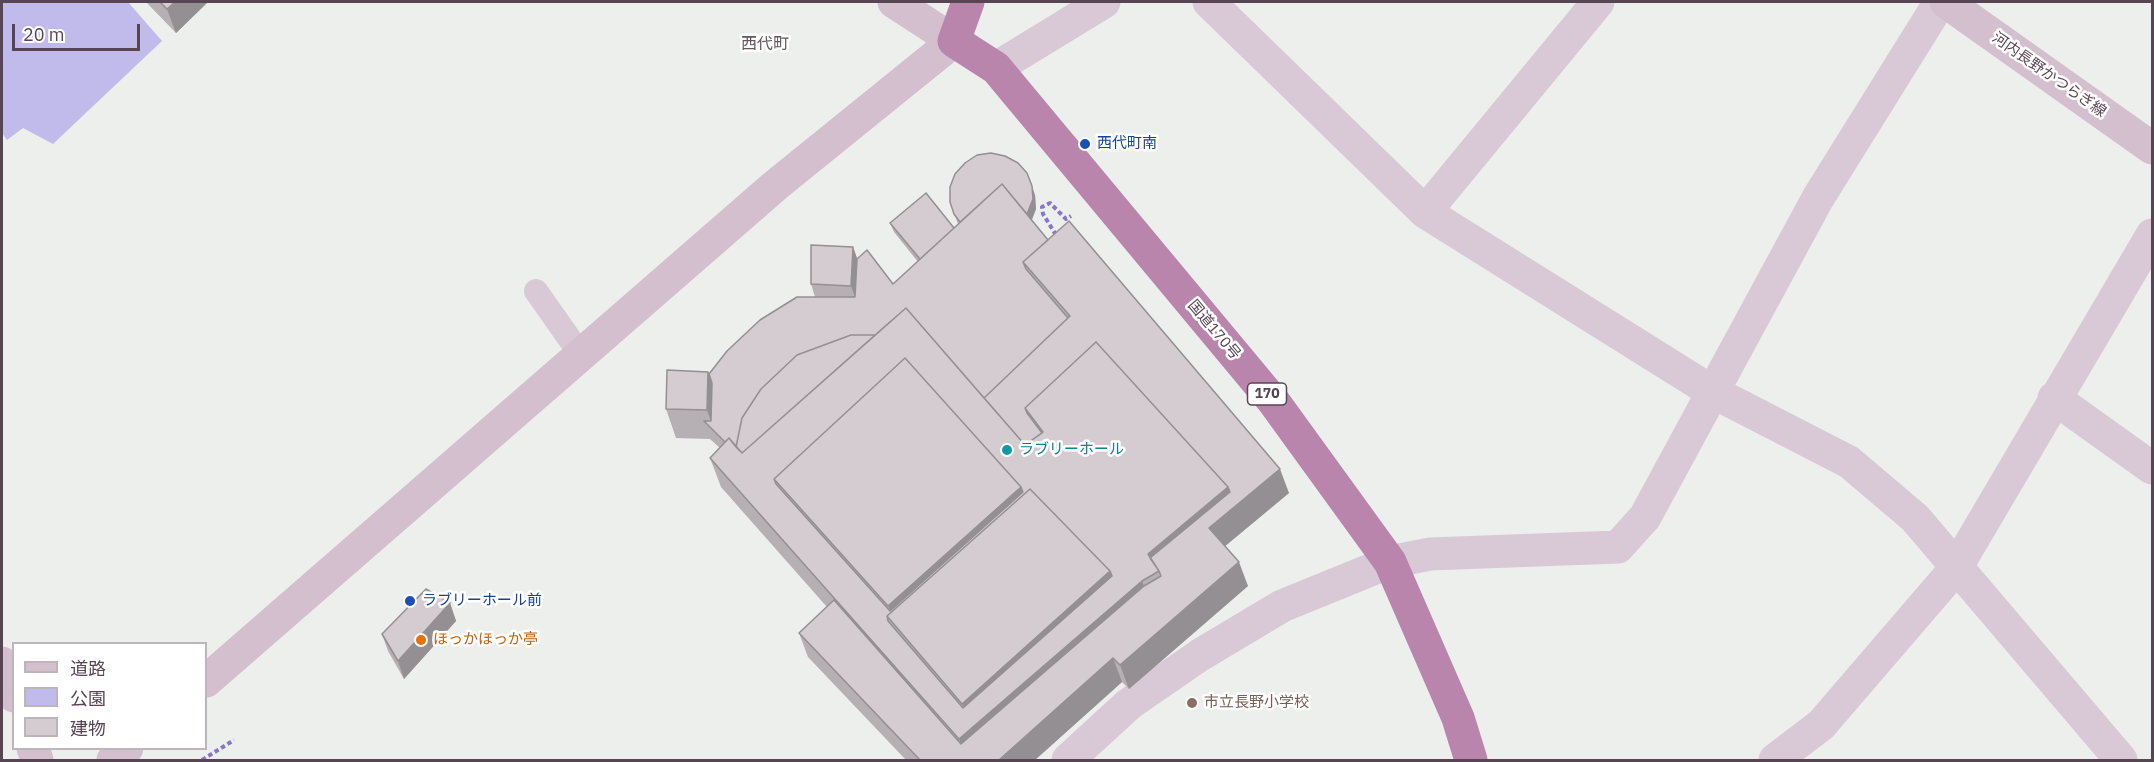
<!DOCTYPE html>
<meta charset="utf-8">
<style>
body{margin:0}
#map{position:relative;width:2154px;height:762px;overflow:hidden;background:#ecefec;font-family:"IBM Plex Sans","Noto Sans JP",sans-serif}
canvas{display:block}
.frame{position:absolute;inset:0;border:3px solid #584554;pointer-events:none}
.legend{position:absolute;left:12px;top:642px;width:195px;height:108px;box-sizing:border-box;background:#fff;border:2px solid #bcb5bb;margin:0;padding:8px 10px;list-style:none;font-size:18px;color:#584554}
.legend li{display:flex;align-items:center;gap:12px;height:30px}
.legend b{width:30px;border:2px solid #bcb5bb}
.scale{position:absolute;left:12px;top:24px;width:128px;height:27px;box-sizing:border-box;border:3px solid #584554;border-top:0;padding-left:8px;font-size:18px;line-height:21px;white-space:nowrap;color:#584554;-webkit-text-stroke:4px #fff;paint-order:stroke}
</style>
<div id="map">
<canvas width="2154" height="762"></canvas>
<div class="frame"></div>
<ul class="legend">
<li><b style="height:8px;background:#d4bfcf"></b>道路</li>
<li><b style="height:16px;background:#c1bbec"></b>公園</li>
<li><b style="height:16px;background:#d4ccd0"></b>建物</li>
</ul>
<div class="scale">20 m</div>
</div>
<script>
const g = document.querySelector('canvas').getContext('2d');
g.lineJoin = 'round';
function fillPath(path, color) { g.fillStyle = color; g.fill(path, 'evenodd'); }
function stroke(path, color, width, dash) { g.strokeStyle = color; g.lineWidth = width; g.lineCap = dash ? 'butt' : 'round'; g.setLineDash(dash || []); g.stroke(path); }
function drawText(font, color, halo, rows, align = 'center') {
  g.font = font + ' "IBM Plex Sans","Noto Sans JP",sans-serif'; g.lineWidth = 5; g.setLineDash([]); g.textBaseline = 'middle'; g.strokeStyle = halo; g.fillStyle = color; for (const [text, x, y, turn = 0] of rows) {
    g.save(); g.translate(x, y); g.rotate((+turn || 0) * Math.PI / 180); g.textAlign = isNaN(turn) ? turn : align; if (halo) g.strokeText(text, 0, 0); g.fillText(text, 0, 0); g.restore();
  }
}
fillPath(new Path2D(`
 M2,2H128L162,41L53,144L23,128L7,140L2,133Z`), '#c1bbec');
stroke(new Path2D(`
 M1056,235L1043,214L1042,207L1050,203L1066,219L1071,216
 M202,760L234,740`), '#8a75c8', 4, [4.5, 3]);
stroke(new Path2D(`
 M536,291L581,355`), '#d9c8d5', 24);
stroke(new Path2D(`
 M1209,2L1425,212L1711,391L1849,462L1915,518L2121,760
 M996,68L1104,2
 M1425,212L1598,2
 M2054,398L2152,468
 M1068,760L1129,704L1200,655L1282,606L1390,562L1430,554L1618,547L1645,517L1818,198L1940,2
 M1775,760L1821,725L1956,568L2152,235`), '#d9c8d5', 33);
stroke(new Path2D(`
 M1946,2L2152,148
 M2,663L14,696
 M206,681L776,185L954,41L894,2
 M33,748L37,760
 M113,760L127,748`), '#d4bfcf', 33);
stroke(new Path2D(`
 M968,2L954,41L996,68L1274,402L1390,562L1458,718L1471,760`), '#b985ac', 33);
fillPath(new Path2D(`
 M146,2H208L176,33Z
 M1035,195L1036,209L1032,220L1048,240L1289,493L1225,546L1248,586L1129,689L1122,682L1035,760H906L808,657L799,633L827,607L721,487L710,458L720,448L710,439L676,438L666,409L708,372L709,374L815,297L811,284L853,247L857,258L893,284L918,262L894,232L890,223L954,228L958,224L950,202Z
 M450,603L456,621L404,679L388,651L382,634Z`), '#b6afb3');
fillPath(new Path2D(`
 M175,2H208L176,33L167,9Z
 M1032,186L1035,195L1036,209L1029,226L1026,217Z
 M853,247L863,275L862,314L851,286Z
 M708,372L719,401L715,432L707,410Z
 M1280,469L1289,493L1218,552L1159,571L1148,554L1228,487Z
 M1021,487L1025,499L893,617L888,606Z
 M1239,562L1248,586L1129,689L1120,665Z
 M1110,571L1142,581L1153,610L967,760L959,739L971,729L962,704Z
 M450,603L456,621L404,679L398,661Z
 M1113,658L1122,682L1035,760H999Z`), '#948f92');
const building = new Path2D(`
 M160,2H175L167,9Z
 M991,153L1005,156L1018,163L1027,173L1032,186L1033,199L1027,214L1002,184L960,222L954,214L950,202V187L955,174L965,163L977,155Z
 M1002,184L1048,240L1023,262L1026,269L1068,318L984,398L906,308L875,335H851L797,355L761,389L742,418L736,447L729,438L725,442L704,421H711L712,383L709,374L727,351L760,320L797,297H855L857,259L867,250L893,284Z
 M926,193L954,228L920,259L890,223Z
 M1069,221L1280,469L1209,528L1239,562L1120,665L1113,658L999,760H920L799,633L834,600L961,744L1144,586L1161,576L1159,571L1150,558L1230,492L1228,487L1096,342L1025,408L1027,413L1042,433L1025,445L984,398L1070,316L1023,262Z
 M811,245L853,247L851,286L811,284Z
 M906,308L1025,445L1043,432L1025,408L1096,342L1228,487L1148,554L1159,571L1142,581L959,739L710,458L729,438L742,453ZM905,358L1021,487L1023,492L890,611L776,484L774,479ZM1030,489L1110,571L1112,576L963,708L888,621L887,616Z
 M851,335H875L742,453L736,447L742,418L761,389L797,355Z
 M905,358L1021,487L888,606L774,479Z
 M667,370L708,372L707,410L666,409Z
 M1030,489L1110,571L962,704L887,616Z
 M426,589L450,603L398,661L382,634Z`);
fillPath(building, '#d4ccd0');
stroke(building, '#948f92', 1.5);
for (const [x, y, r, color] of [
 [1085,144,6,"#1a4fb4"],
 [1007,450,6,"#0f9aa8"],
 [410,601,6,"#1a4fb4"],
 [421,640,6,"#e8710a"],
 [1192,703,6,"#8d6e63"]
]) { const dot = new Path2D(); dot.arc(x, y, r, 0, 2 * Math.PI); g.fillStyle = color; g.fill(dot); stroke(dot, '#fff', 2); }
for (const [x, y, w] of [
 [1267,394,39]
]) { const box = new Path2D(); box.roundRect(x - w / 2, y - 11, w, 22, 4.5); g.fillStyle = '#fff'; g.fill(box); stroke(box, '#584554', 1.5); }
drawText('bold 14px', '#584554', null, [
 ["170",1267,394]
]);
drawText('15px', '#584554', '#fff', [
 ["河内長野かつらぎ線",2049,75,35],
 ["国道170号",1214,330,50]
]);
drawText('15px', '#164399', '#fff', [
 ["西代町南",1097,144],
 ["ラブリーホール前",422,601]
], 'left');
drawText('15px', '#0d838f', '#fff', [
 ["ラブリーホール",1019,450]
], 'left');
drawText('15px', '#c56008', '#fff', [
 ["ほっかほっか亭",433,640]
], 'left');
drawText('15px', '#785e54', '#fff', [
 ["市立長野小学校",1204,703]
], 'left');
drawText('16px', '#60595e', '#fff', [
 ["西代町",765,44]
]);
</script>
